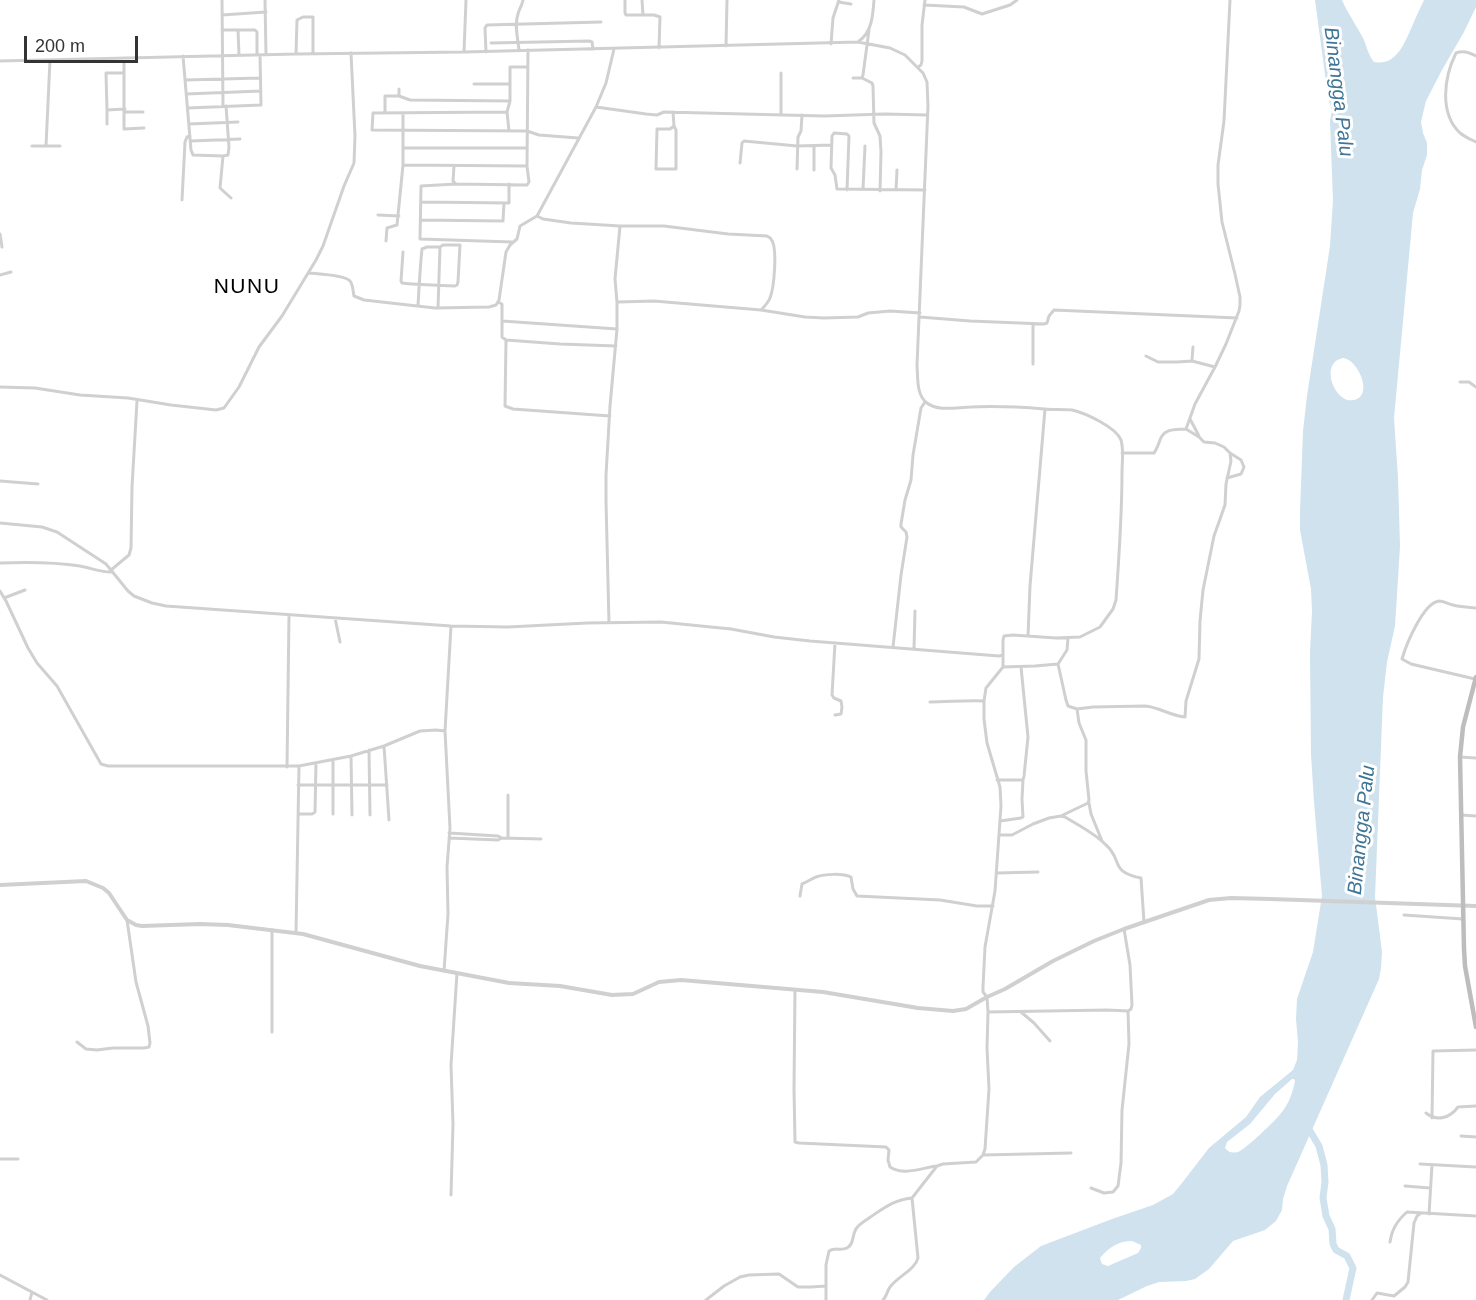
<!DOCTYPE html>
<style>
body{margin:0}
#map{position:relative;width:1476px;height:1300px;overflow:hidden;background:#fff;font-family:Arial,sans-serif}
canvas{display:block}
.scale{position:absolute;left:24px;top:36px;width:114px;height:27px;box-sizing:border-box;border:3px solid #333;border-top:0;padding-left:8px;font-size:18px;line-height:21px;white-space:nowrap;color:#333;-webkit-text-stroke:4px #fff;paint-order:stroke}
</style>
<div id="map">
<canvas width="1476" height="1300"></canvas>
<div class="scale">200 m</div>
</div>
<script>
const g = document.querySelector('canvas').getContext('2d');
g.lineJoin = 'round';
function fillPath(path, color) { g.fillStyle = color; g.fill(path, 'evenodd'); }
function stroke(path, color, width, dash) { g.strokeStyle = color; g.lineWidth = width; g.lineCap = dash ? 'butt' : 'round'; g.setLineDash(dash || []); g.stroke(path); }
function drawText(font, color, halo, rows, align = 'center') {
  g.font = font + ' Arial,sans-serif'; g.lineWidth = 6; g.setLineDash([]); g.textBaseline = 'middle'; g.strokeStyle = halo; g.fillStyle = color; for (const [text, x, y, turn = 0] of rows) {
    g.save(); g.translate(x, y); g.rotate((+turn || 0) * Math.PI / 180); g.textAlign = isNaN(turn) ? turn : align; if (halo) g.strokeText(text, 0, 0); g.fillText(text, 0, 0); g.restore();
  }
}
fillPath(new Path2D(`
 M1315,0H1342C1348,14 1357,26 1364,40C1367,48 1369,56 1374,62C1398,67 1406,39 1414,22C1417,14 1421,7 1424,0H1476V7L1464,32L1442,70L1426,101L1424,109L1421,122L1423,133L1427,143V155L1422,170L1420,189L1413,213L1394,418L1398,478L1400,546L1395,626L1387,662L1383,697L1375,897L1382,952L1381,968L1379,979L1287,1186L1283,1199L1282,1210L1276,1221L1265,1230L1233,1241L1209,1269L1195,1279L1186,1281L1159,1282L1147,1286L1118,1300H984L990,1292L1014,1267L1041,1246L1112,1219L1153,1205L1173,1194L1182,1183L1209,1148L1246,1117L1260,1097L1293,1070L1297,1060L1298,1042L1296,1019L1297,999L1313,952L1322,896L1314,802L1311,754L1310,652L1312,611L1311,589L1300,530V512L1303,431L1307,396L1330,246L1333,200L1330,121L1332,111L1328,97ZM1344,358C1358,361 1372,392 1357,399C1336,409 1317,361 1344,358ZM1292,1079H1294L1295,1081C1293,1092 1289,1103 1282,1112C1276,1120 1246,1149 1238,1152C1232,1153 1229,1153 1225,1148L1227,1142L1250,1124L1275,1094ZM1132,1241L1141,1245V1248L1138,1253L1108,1266L1102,1264L1100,1258C1109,1247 1119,1241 1132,1241Z`), '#cfe2ee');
stroke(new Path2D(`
 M1307,1126L1319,1146L1324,1165L1325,1182L1323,1198L1326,1216L1332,1229L1333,1244L1336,1250L1347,1256L1353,1268L1346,1300`), '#cfe2ee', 7);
stroke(new Path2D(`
 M222,0L223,106
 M265,0L266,55
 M625,0V13L626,15H654L660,17L659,48
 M642,0L643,15
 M838,2L851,4
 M924,5L964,7L982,14L1010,5L1017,0
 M222,15L266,12
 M222,30H255L257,32V54
 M238,30L239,55
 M859,41C872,32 873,15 874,0
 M491,43L589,41L592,42L593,49
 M831,44L833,18L839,0
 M726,46L727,0
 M519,50C518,39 514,25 518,14C519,9 522,6 523,0
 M464,52L466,0
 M486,52L485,28L487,25L601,22
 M296,54L297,20L303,17H313V54
 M183,56L191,150L193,155L223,156L228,155L229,147L226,106
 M1476,56C1470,53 1464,50 1456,53C1444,77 1439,113 1460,133C1465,137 1470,139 1476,142
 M124,58V129L144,128
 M0,61L296,54L464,52L858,42L890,48L905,55L923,73L927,82L928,106L917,365C918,377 916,395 927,403C938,412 958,407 971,407C996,406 1020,407 1044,409C1053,410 1063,409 1072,410C1085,413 1116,427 1121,440C1124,450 1122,462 1122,472C1122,515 1119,558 1116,600L1113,609L1100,627L1080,637L1056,638L1013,635L1004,636L1003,640V667L986,688L984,701V719L987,743L1000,787L1001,806L995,891L985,947L983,987V992L987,997L988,1012L987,1048L989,1089L985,1149L983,1155L976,1162L943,1164L937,1166L912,1198L918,1258C915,1270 898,1276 890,1287C887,1291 887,1296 883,1300
 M918,67L921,65L922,61V25L925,0
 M124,73H106L107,110L125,109
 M781,73V115
 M853,78H862L863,75L869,30
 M862,78L872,83L873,86L874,123L880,136L881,152L880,191
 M185,80L260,78
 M474,84H510
 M186,94L261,91
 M399,96V89
 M596,107L646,114L657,115L664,112L824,116L885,114L927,115
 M188,108L261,105L260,55
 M107,110V124
 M125,112H143
 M507,112L373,113L372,130L527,131L539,135L578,138
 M673,112L674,126L676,130V169H656L657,129H670L674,126
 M385,113V96H399L410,100L510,101
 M189,124L238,122
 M509,131L507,112L510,101V67H528
 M191,141L240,139
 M32,146H46L50,60
 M46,146H60
 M403,148H527
 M223,156L220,188L231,198
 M740,163L742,143L744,141L797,146L831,145
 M403,165L527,166L528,50
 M454,166L453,181L456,184L527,185L529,182L527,166
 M797,169L798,137L801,131L802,115
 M814,170V146
 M456,184L421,186L420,239L512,242
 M863,189L865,146
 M847,190L849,136L847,134L834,133L832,136L831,168L835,175L837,189H838L925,190
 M896,190L897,170
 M182,200L185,142L187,137L190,136
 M422,202L509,203V184
 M378,215L399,216
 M537,216L543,219L571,223L620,226H664L728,234L767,236C768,237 770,237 771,239C778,247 774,288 770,298C768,303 765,306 761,310
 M421,220L503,221L504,203
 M0,234L2,247
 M386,241L387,228L397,225L403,165V113
 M403,252L401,281L402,283C420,285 437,285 455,286L457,285L458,282L460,245H443L440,247H427L422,249C420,268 419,287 418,306
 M309,273C318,274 345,275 350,281C353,284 353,292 354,296L364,300L435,308L489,307L496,305L499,300L506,252L510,245L517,239L520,226L537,216L596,107L606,83L614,49
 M0,275L11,272
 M498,302L502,304V337L506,340L560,344L616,346
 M618,302L654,301L761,310L805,317L824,318L858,317L868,313L890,311L920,313
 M438,308L440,247
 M920,317L970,321L1044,324L1047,323L1049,316L1054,310L1237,318
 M502,321L617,329
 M1033,324V364
 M506,340L505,406L513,409L610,416
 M1146,356L1158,362H1177L1192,361L1215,367
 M1192,360L1193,347
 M1460,382H1469L1476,387
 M0,387L35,388L80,395L128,398L171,405L216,410L224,408L239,387L259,347L282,316L316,260L323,246L344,186L354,163L355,136L351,53
 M1190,419L1199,436
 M1122,453H1154C1157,449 1158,445 1160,440C1164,428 1175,430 1186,429L1195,404L1215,367L1226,344L1239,311L1240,305V297L1235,274L1222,222L1218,184V165L1224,121L1230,0
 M1227,478L1241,474L1244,467L1241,460L1230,453
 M0,481L38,484
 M0,523L42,527L57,532L106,564L128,591L134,596L152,603L166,606L451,626L508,627L587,623L661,622L731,629L774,637L810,641L999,656L1003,655
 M0,563C26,562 54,562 80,566C91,568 102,573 113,572
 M111,570L129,555L131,548L132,487L137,401
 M0,591L6,601L28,648L37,663L57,686L101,764L108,766H299L351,756L384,746L420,731L436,730L445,731
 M4,598L25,590
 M335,618L340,642
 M609,623L606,501V475L610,406L617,329V302L615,279L620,226
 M1028,636L1030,586L1045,409
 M835,643L832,695L834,698L841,701L842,707L841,714L835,715
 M893,647L901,575L907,537L906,532L901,527V524L905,500L911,480L913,455L921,408L925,402
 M914,649L915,611
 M1058,664L1066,700L1068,706L1077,709L1093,707L1145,706C1159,707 1171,716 1185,717L1186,701L1199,659L1200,621L1203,590L1214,536L1225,505L1226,484L1231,461L1230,453L1224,447L1215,443L1204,442L1199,437L1186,429
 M1003,667L1035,666L1058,664L1067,650L1068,638
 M1475,679L1411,664L1402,659C1406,645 1423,603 1439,601C1444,601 1448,604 1453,605C1460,607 1468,607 1476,608
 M930,702C948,702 966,700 984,701
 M384,746L389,820
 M369,750L370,815
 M351,756L352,815
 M1460,757L1476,758
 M333,760V814
 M287,767L289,616
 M997,780H1023
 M298,785H387
 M1089,803L1091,814L1102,841
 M298,814H312L315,812L316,763
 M1063,815L1088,803L1089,800L1086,771V740L1079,723L1077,709
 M1461,815L1476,816
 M1000,821L1021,818L1023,817L1022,799L1023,780L1024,776L1028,737L1021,667
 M449,833L498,836L502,838
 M999,835H1012L1033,824L1049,818L1061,816L1065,817C1078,825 1094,833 1105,844C1124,860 1108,871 1141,878L1144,922
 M449,838L498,840L502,838L541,839
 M508,838V795
 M997,873L1038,872
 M800,896L802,884C807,882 811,879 816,877C825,874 842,873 851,877L853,889L857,896L940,900L977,906H993
 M1404,915L1463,919
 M296,933L299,766
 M444,971L448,914L447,867L450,828L445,731L451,626
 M795,990L794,1089L795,1142L799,1143L886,1147L889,1150L888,1160L890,1167C904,1176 921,1168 937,1166
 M988,1012L1107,1010L1128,1011
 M1021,1012L1034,1023L1050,1041
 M272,1032V930
 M77,1042L86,1049L97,1050L113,1048H144L149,1047L150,1043L148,1026L136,982L127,920
 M1426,1113C1437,1122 1450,1118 1458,1107L1476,1106
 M1432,1118L1433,1051L1476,1050
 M1461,1136L1476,1137
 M983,1155L1071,1153
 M0,1159H18
 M1420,1164L1476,1167
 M1405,1186L1430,1188
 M1091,1188L1104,1193L1113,1192L1118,1186L1121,1163L1122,1110L1129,1044L1128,1011L1131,1009L1132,1005L1130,965L1124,929
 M451,1195L453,1124L451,1065L457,973
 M1429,1214L1432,1165
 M1390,1242C1392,1229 1397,1221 1407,1212L1476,1216
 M0,1275L47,1300
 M30,1300L32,1292
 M706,1300L724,1286L740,1277L749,1275L779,1274L798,1287H811L826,1286
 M826,1300V1265L829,1251C835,1247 841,1251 847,1248C854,1244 852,1237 855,1231C857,1225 864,1222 869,1218C884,1208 893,1200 912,1198
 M1372,1300L1377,1293L1394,1296L1405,1287L1408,1282L1414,1223L1417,1216L1421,1213`), '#d0d0d0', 3);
stroke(new Path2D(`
 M0,885L86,881L103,888L109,893L127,920L136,925L142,926L200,924L228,925L303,934L420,966L509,983L560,986L612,995L633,994L659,982L681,980L823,992L918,1008L953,1011L966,1009L987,997L1005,989L1053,961L1094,941L1124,929L1209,900L1231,898L1270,899L1476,906`), '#d0d0d0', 4);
stroke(new Path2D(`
 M1476,677L1463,727L1460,757L1464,949L1465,966L1476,1027`), '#bdbdbd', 4.5);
drawText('italic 20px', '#3f7597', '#fff', [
 ["Binangga Palu",1338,92,83],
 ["Binangga Palu",1362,830,-84]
]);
g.letterSpacing = '1.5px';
drawText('21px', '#000', '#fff', [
 ["NUNU",247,287]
]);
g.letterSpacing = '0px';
</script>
